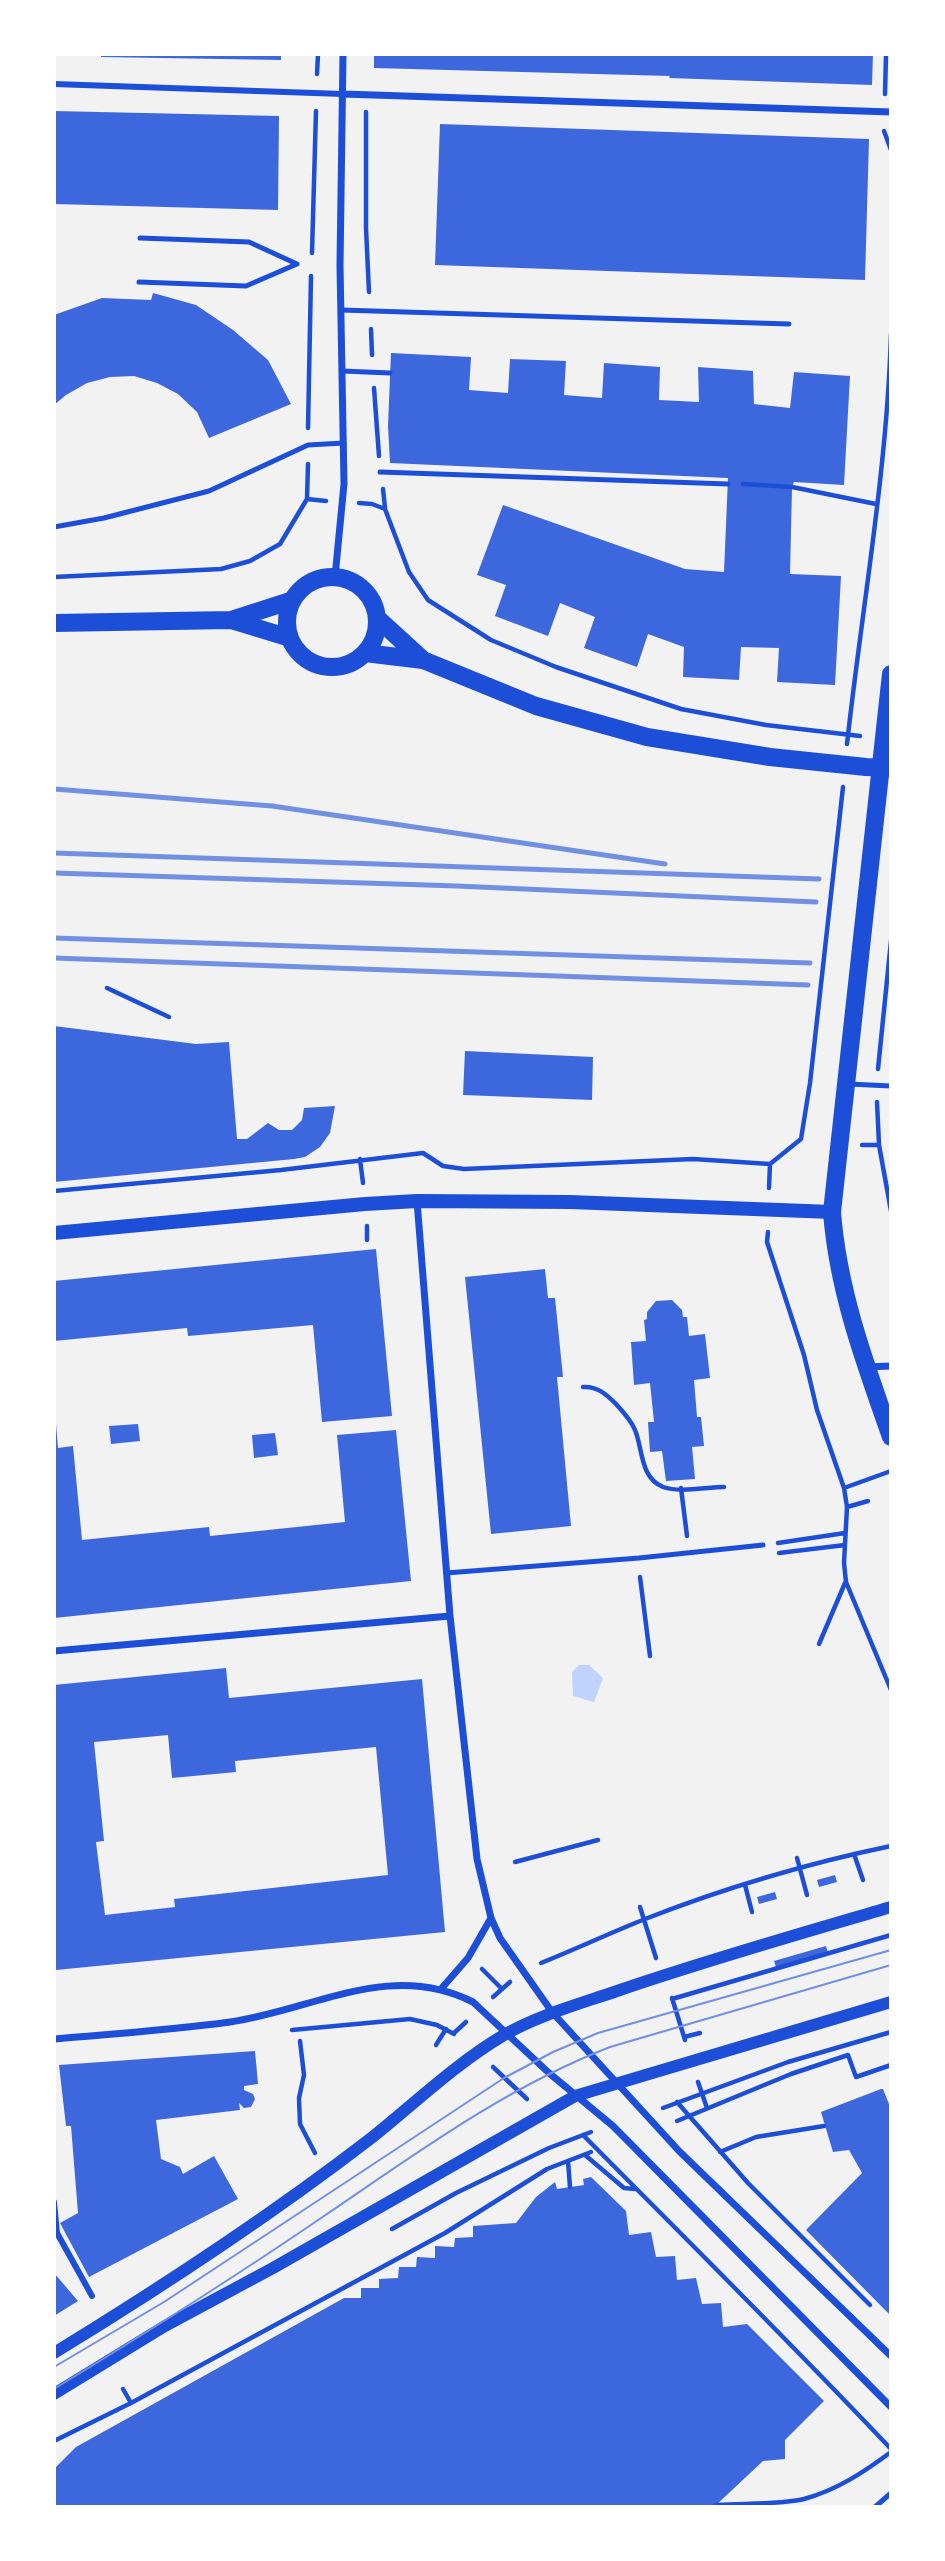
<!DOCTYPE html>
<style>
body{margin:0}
#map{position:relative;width:945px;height:2561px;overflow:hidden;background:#f2f2f2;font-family:Roboto,sans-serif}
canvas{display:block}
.frame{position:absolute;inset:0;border:56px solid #fff;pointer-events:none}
</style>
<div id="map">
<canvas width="945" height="2561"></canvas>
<div class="frame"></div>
</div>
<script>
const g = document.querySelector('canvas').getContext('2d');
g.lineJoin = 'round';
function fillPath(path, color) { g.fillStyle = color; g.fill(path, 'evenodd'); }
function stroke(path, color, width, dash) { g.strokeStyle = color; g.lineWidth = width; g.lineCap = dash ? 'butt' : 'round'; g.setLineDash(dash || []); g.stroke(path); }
fillPath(new Path2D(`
 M579,1665H589L603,1678L594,1702L573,1696L572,1672Z`), '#bfd3fe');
fillPath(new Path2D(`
 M101,54H281V60L101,57Z
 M374,54H873L872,85L669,78L670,76L374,68Z
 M54,111L279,116L278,210L54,204Z
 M440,124L869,139L865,280L435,265Z
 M153,293L196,305L233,330L268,360L291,404L209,438L197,412L178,394L157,383L134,376L110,377L87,383L66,395L54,405V315L102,298L151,300Z
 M391,353L471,357L469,390L508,393L510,359L566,361L564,395L602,398L604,363L660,367L659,400L699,402L698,367L753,371L754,404L790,408L794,372L850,376L844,485L794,482L792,487L790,574L841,576L835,685L777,682L779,648L741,647L739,680L683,677L684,647L648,634L637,667L584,648L595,617L560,603L548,636L495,616L506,585L477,575L503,505L685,569L724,572L728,478L390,463L388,426Z
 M54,1026L196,1044L229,1042L237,1139H247L268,1123L279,1130H292L302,1120L304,1108L335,1106L330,1133L320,1147L305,1157L294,1159L54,1182Z
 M465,1051L593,1057L592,1100L463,1095Z
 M376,1249L392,1416L322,1422L313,1325L188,1336L187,1328L54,1341V1281Z
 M545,1269L548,1298H555L563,1377H557L571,1526L491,1534L465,1277Z
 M672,1300L682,1310L683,1317H687L689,1336L705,1334L710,1378L694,1380L697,1417H701L704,1446L692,1447L695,1479L666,1481L662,1451L650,1452L648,1422H654L650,1383L634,1385L631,1342L646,1341L644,1320L647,1319V1312L656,1301Z
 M54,1424H56L58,1448L73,1446L82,1540L209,1527L210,1536L345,1522L337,1435L396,1430L411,1581L54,1618Z
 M138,1424L140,1441L111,1444L109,1426Z
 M275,1433L278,1455L254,1458L252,1435Z
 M226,1668L229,1698L422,1679L445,1932L56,1970L54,1685ZM168,1735L172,1778L236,1772L235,1761L376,1747L388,1875L174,1899L175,1907L105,1915L96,1842L104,1841L94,1742Z
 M835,1875L837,1882L819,1887L817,1880Z
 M775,1892L777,1899L759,1904L757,1897Z
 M826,1946L828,1953L776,1967L774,1961Z
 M255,2051L258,2084L244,2086V2090L253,2094L255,2099L251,2107L244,2108L239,2103L240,2110L156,2120L161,2159L180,2167L183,2174L214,2156L238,2199L89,2277L60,2223L78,2213L71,2126H66L59,2065Z
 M881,2089H883L891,2109V2316L806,2230L862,2173L849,2150L833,2152L821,2112Z
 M591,2177L626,2211L629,2235L651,2232L656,2257L675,2256L677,2280L696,2278L702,2304L721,2303L723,2327L747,2324L824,2401L785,2440V2459L763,2461L714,2507H54V2469L76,2447L344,2298H361V2288H379V2279L398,2278L399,2267H416L417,2257L435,2258V2246L454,2247L455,2238L473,2237V2226L516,2223L536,2197L555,2182L557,2189L584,2185L583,2179Z
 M54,2273L78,2301L54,2316Z`), '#3d67dc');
stroke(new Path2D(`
 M317,74L318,54
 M885,94L886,54
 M366,112V228L369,292
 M884,131L891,150
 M312,253L316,111
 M371,329L372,355
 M374,388L379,456
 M308,428L311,276
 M308,464L307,499L326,501
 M743,484L792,487L876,504
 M383,489L385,508
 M359,503L372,504L385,509L409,572L428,600L491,640L556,667L681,709L766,725L860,736
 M54,577L221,569L250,561L280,544L307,499
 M847,744C862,608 887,471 891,334
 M107,988L169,1017
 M878,1069L891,941
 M877,1102L879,1145L891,1211
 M862,1145H879
 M360,1159L363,1183
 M769,1188L770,1164L801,1139L810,1083L843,787
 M54,1191L281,1170L423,1153L443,1166L464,1169L693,1159L770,1164
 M367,1226V1240
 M768,1232L767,1242L804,1355L817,1410L844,1488L847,1507L844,1563L846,1582L891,1690
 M583,1387C597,1386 606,1394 616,1404C623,1412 631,1420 635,1430C643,1449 640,1478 663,1487C680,1493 706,1487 724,1487
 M681,1488L687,1536
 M844,1488L891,1471
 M847,1507L868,1501
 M778,1543L845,1533
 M779,1553L845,1545
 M640,1577L650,1656
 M819,1644L845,1583
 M854,1854L863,1880
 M797,1858L807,1895
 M515,1862L598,1840
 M745,1885L752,1912
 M640,1907L656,1958
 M541,1963C576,1949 610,1933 645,1919C722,1889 809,1863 891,1846
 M482,1969L502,1989
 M493,1997L510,1982
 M672,1998L685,2040
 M672,1999L891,1935
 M292,2030L410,2019L437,2025L454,2034
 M454,2033L466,2022
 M684,2037L700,2033
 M300,2041L304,2075L299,2098L300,2124L315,2153
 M436,2045L446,2029
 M493,2067L527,2099
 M698,2082L707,2108
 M677,2102L748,2183L870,2305
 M663,2108L788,2062L891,2032
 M677,2121L791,2074L848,2055L856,2077L891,2065
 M583,2135C686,2239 790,2342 891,2449
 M720,2152L756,2137L824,2126
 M585,2155L624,2188L635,2189
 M568,2161L570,2187
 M392,2229L456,2193L549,2148L591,2132
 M123,2389L131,2403
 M54,2441L131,2403L445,2233L547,2169L591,2152
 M716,2505C743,2503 778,2505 804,2499C837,2490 864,2472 891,2452`), '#1d4ed8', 4.5);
stroke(new Path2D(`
 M140,238L249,242L297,264
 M139,282L246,286L297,264
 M341,310L789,324
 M342,371L390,373
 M380,472L728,484
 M54,527L104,518L209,491L308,445L344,443
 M848,1084L891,1086
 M446,1573L639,1558L763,1545
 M875,2507L891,2493`), '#1d4ed8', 5);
stroke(new Path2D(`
 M54,84L343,94
 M54,2202L57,2233L92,2296`), '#1d4ed8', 6);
stroke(new Path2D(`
 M343,94L891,112
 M335,577L344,484L340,265L343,54
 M417,1201L450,1616L477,1859L491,1918L500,1938L552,2012L679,2151L891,2356
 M867,1367L891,1366
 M54,1651L450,1616
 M441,1989L468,1958L491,1918
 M54,2039C113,2034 171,2030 230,2022C314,2010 389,1960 473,2002L549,2073L613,2126L891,2407`), '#1d4ed8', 7);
stroke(new Path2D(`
 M54,2353C162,2287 270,2216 370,2139C414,2104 455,2064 504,2035C539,2015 579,2004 617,1991C707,1960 799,1934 891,1907
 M54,2394L165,2326L273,2268L575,2096L891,2002`), '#1d4ed8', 12);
stroke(new Path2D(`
 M54,1233L365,1204L417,1201L570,1202L832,1212`), '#1d4ed8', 14);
stroke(new Path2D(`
 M287 622a45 45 0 1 1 90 0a45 45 0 1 1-90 0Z
 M377,618L423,660
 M231,620L290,638
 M54,623L231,620L293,600
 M365,653L423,660L536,706L647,737L770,757L866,767L891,768
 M891,674L832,1212C838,1291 865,1363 891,1437`), '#1d4ed8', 18);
stroke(new Path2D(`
 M54,2367L164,2302L504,2078L553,2052L598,2033L891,1950
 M54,2389C146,2333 238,2275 327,2214C418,2152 507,2087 610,2047L891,1965`), '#7290e2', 2);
stroke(new Path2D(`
 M54,789L272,806L665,864
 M54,853L819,879
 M54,873L457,886L816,902
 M54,938L810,963
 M54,958L808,985`), '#7290e2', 5);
</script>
